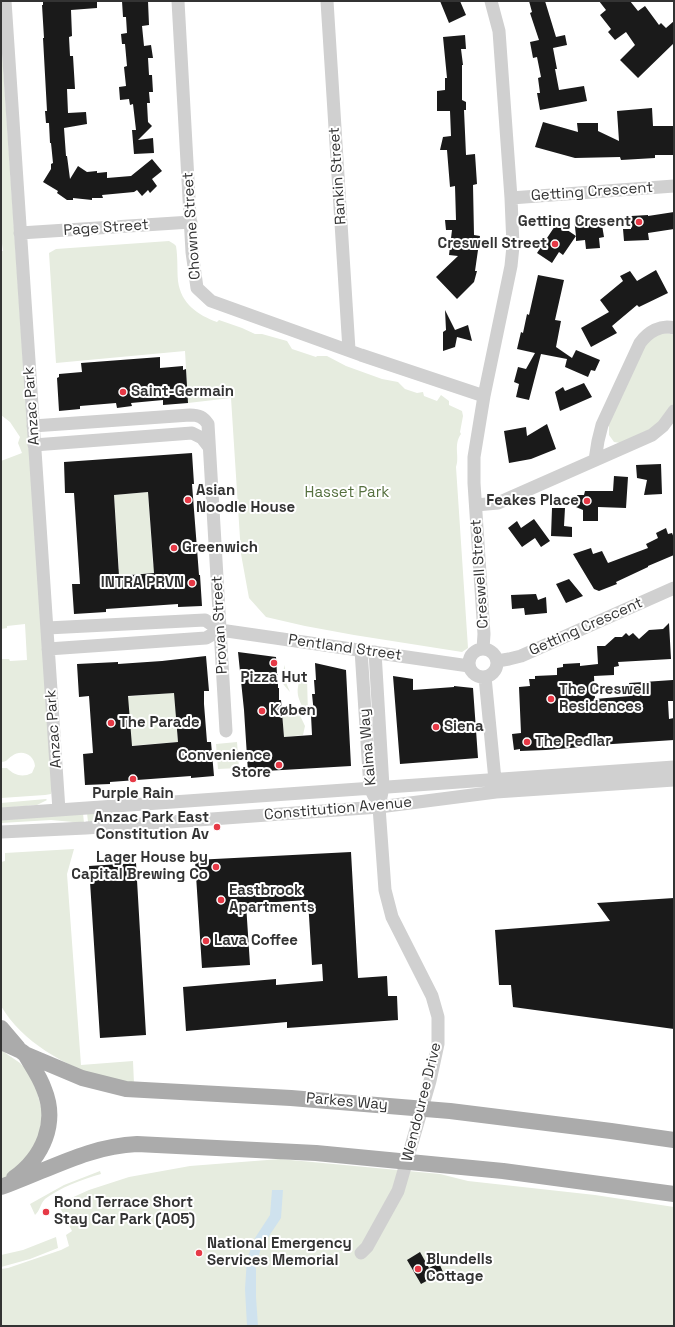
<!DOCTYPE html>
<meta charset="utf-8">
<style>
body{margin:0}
#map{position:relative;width:675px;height:1327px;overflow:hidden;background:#fff;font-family:"Space Grotesk",sans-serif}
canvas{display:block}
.frame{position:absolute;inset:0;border:2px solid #333;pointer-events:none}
</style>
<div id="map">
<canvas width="675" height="1327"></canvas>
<div class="frame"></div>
</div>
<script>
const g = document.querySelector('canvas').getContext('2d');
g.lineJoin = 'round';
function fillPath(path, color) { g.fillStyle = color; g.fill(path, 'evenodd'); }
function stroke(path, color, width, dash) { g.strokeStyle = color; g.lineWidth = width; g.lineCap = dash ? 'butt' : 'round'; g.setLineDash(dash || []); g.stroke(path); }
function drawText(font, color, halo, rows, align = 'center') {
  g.font = font + ' "Space Grotesk",sans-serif'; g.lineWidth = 4; g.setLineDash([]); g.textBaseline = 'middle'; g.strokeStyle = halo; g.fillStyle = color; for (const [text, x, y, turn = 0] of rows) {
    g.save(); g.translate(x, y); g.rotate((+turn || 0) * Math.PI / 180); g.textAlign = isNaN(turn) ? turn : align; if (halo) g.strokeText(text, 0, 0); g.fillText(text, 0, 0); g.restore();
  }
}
fillPath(new Path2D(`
 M1,36L52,789L51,794L45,795L1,798V768H7C14,775 22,778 32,773L35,766C34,754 21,749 12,756C7,759 7,762 1,762V659H9L10,661L27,660L25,624L7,626V628L1,629V461L22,453L18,443L20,437L10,422L1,415V251H3L1,236Z
 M169,241L174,244L176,246C178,258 177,270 178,281C181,304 198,315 217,322L219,320L242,328L255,334H262L287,341L292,349L316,357L317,356H327L346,366L382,379L398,382L405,389L417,393L423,392L424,396L437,401L441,395L449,401V405L462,411L463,416L460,432L461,434C453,445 460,457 456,467L468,648L462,652L354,635L305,626L266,617L249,598L241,554L231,398L188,403L185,351L56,363L49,253L56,249Z
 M667,333L674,335V403L655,427L620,443L614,442L609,435V424L646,344L656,335Z
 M148,492L153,565L163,572L116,576V569H119L114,495Z
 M285,665V680L290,692C280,681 280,680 285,665Z
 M301,677L307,678L308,714L307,715C299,700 294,694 301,677Z
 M180,692L195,731L177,732L178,742L127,746L124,697Z
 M294,708L297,709L305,726L303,735L284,737L282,713Z
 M237,742L239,768L218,769L216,744Z
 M46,799L47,800L37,805L2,808L1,803Z
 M119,812L122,815L119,819L88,822L87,813Z
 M83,813L84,823L51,820L1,823V819Z
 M74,849L67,874L81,1065L133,1061L134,1084C124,1082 114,1081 104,1078C65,1066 22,1042 1,1006V862L5,861V853Z
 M1,1050L20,1063L33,1077L45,1122L29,1159L1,1181Z
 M280,1159L440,1174L468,1181L595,1195L674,1207V1326H1V1269L8,1268L61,1250L69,1246L66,1235L72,1231L58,1204L89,1190L129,1177L190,1166Z
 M100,1171L101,1174C83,1179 59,1188 45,1199C40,1204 40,1211 35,1215L30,1204L64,1185Z
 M56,1237L58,1248L30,1259L1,1267V1255L23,1250Z`), '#e6ecdf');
fillPath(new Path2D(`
 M272,1190H283L281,1218L261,1248L255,1268H256V1297L258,1326H247L245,1289L247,1259L255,1238L270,1215Z`), '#cfe2ee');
fillPath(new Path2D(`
 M43,1H97V8L71,10L72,36L69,37L70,56H73L75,89H67L68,113L86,112L87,124L64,128L66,156H67L70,179L78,166L87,172L97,171V173L107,172V178L131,176L152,159L162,171L152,179L157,186L150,193L148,190L142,196L137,190L134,192L102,195L103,198H92V200L73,198V200H67L57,193L58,191L43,182L51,169V164L53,163L51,143H50L49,123H46L45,111H47L43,38H44L42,5H43Z
 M122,1H148L149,25L142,26L144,46L151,45L153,58H148L149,75H152L153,92H149L150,103H147L148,122L152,126L138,140L153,138L154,153L134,154L132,130H136L133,104L130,105L129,99L120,100L119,87L126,86L124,67L127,66L125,44H122L121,34L127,33L126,17H123Z
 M440,1H460L466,15L449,23Z
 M529,1H545L556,37L565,35L567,45L553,48L557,69H555L559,90L584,86L587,101L540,110L537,93H540L538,78L541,77L537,57L533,58L530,42L539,40L530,13L532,12Z
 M599,1H630L638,11L645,6L659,25L661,23L666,28L674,21V43L638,78L620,60L635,45L626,32L615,40L608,32L611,29L600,15L606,10Z
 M465,35L466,49H461L463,65H462V100L466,102V110H464L466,155L475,154L477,184L473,185L474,235L480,236L475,271H477L474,282L457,299L436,277L458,256L449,255L452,230H446L445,220H456L455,186L450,187L447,150H440L443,137L451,136L450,111H437V91L445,90V78H447L443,37Z
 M652,108L653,126H674V155H655V158L621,160L620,157L575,158L535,147L543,122L578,132L577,123H598V131L619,141L617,111Z
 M674,212V229L648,233L649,240L624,241L623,229H631V216L648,215V216Z
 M589,216V221L594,220V226L602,225L604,237L599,238L600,248L586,249L585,240L576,241V236L563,255L559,252L552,263L537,253L557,223L576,236L574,218Z
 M656,270L668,293L639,307L637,305L612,326L617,333L591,347L581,328L609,312L600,300L623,281L620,276L630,271L637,281Z
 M538,275L564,280L555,320L561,321L556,347L572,358L576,350L600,360L595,371L591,370L588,377L565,367L567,359L541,354L529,400L516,397L519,384L514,382L518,367L526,369L535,353L517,349L521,332L523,333L527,314L529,315Z
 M445,310L455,330L468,325L472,341L457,337L455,347L443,351V332L446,330Z
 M160,357V368L183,366V370L186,369L188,403L163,405V400L131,403L132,406L117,408L116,403L80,406V409L59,411L57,378L59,377V374L82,372L81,363Z
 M584,383L592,397L560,411L555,392L563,387L565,391Z
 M547,424L556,449L531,459L509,463L504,431L526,427L527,436Z
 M192,453L194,484H192L199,575H200L202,606L178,607V604L106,609V612L74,614L72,584H80L74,493H65L64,462ZM148,492L154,573L119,576L114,495Z
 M661,464L662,494L644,495L647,480L637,478L636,465Z
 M614,476L628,477L626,508L598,507V521H583V510L576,507L577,495H584L585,491H613Z
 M552,508H565L564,526L572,527V537L551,536Z
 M534,519L550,541L541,547L535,538L522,547L508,528L517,521L521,528Z
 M666,528L668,534L672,533L674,538V555L648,566V567L616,582L617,584L599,591L594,589L573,554L591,548L593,554L602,551L608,563L648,548L646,544L658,538L656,533Z
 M569,579L583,596L566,603L556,584Z
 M536,594L538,600L546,597L547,613L525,615L524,608L512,609L511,595Z
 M669,623L671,659L618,662L619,666L614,667V675L594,676L595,699L630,696L629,683L673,680L674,701H668L669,719L674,718V740L582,746V747L546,750L520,751V749L514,750L512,734L521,733L519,687L530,686L529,679H535V676L557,675V668L563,667V664L580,663V666L598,664L597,646H605L615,637H622L626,633L629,636L633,633L639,639L649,630L663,629Z
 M238,652L276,657L277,674H278V688H279V700H281L284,737L312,735L311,715L314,714L312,694H315L314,680H316L315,663L346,670L351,766L248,772L244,710Z
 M206,656L209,691H204V704L207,742H211L214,776L191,778V776L110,782V784L85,785L83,754L93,753L89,696L79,697L77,664L118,662V664L162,661ZM174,693L178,742L132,746L128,696Z
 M393,676L413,679V690L454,687V686L473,688L478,758L400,764Z
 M351,852L358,978L387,976L388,996H397L398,1020L287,1028V1022L186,1031L183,987L276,979V985L323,981L322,964L312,965L308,900L246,904L250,965L202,968L195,860Z
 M136,863L146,1035L100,1038L89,866Z
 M674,898V1029L513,1007L511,985H499L495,930L610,921L597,903Z
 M420,1252L429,1268L439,1263L443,1272L421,1284L407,1260Z`), '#1a1a1a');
stroke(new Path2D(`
 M5,1L59,810
 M178,1L192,252L197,288L211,301L361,355L484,396
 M327,1L349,350
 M511,198L674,186
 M20,233L191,222
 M33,426L190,415C199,415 203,417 208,424L226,731
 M34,445L192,433L202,438L209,447
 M595,460L598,441L602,425L640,343C648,332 661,324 674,328
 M476,505L498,503L652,435L663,426L674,411
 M47,628L205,620L220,630L469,666
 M48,649L206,638L220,630
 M483,649L484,634L474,483V457L484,396L511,266L513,246L511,198L499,31L491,1
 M469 663a14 14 0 1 1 28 0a14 14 0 1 1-28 0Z
 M361,650L370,788L374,796
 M497,661L509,659L521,656L674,588
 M485,677L495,780
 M1,814L674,767
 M1,832L86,828L379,807L496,792L674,780
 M361,1253L367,1247L398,1191L430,1081L438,1044V1017L432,996L392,917L385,890L379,807L383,787L375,652`), '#d0d0d0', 13);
stroke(new Path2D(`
 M1,1028L18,1048
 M1,1042L21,1051L25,1054C32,1066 40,1077 44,1089C58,1123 43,1157 14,1178
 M25,1054L82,1078L126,1089L291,1098L450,1111L611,1131L674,1140
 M1,1187C47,1171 88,1146 137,1144L316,1153L503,1171L674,1194`), '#ababab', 16);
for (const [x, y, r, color] of [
 [639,222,4,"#e63946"],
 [555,244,4,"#e63946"],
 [123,392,4,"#e63946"],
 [188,500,4,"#e63946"],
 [587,501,4,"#e63946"],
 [174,548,4,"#e63946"],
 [192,583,4,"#e63946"],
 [274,663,4,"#e63946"],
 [551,699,4,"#e63946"],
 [262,711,4,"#e63946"],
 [111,723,4,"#e63946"],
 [436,727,4,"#e63946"],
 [527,742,4,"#e63946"],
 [279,765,4,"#e63946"],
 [133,779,4,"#e63946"],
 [217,827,4,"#e63946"],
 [216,867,4,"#e63946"],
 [221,900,4,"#e63946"],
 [206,941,4,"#e63946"],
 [46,1212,4,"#e63946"],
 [199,1253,4,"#e63946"],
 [418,1269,4,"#e63946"]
]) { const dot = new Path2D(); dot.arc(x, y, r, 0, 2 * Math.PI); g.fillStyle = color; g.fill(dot); stroke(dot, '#fff', 1.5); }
drawText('15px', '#333', '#fff', [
 ["Rankin Street",338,176,-94],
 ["Getting Crescent",592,192,-4],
 ["Chowne Street",192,226,-94],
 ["Page Street",106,228,-4],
 ["Anzac Park",32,406,-94],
 ["Creswell Street",480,574,-94],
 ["Provan Street",220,625,-93],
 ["Getting Crescent",586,627,-24],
 ["Pentland Street",345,648,8],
 ["Anzac Park",54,729,-94],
 ["Kalma Way",368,747,-95],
 ["Constitution Avenue",338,809,-5],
 ["Parkes Way",347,1102,5],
 ["Wendouree Drive",422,1102,-76]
]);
drawText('bold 15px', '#333', '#fff', [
 ["Getting Cresent",631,222,"right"],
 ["Creswell Street",547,244,"right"],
 ["Saint-Germain",131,392],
 ["Asian",196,491],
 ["Noodle House",196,508],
 ["Feakes Place",579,501,"right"],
 ["Greenwich",182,548],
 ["INTRA PRVN",184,583,"right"],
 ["Pizza Hut",274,678,"center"],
 ["The Creswell",559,690],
 ["Residences",559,707],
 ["Køben",270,711],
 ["The Parade",119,723],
 ["Siena",444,727],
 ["The Pedlar",535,742],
 ["Convenience",271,756,"right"],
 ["Store",271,773,"right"],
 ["Purple Rain",133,794,"center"],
 ["Anzac Park East",209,818,"right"],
 ["Constitution Av",209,835,"right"],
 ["Lager House by",208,858,"right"],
 ["Capital Brewing Co",208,875,"right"],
 ["Eastbrook",229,891],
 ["Apartments",229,908],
 ["Lava Coffee",214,941],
 ["Rond Terrace Short",54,1203],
 ["Stay Car Park (A05)",54,1220],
 ["National Emergency",207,1244],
 ["Services Memorial",207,1261],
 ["Blundells",426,1260],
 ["Cottage",426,1277]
], 'left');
drawText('15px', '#56703f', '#fff', [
 ["Hasset Park",347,493]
]);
</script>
